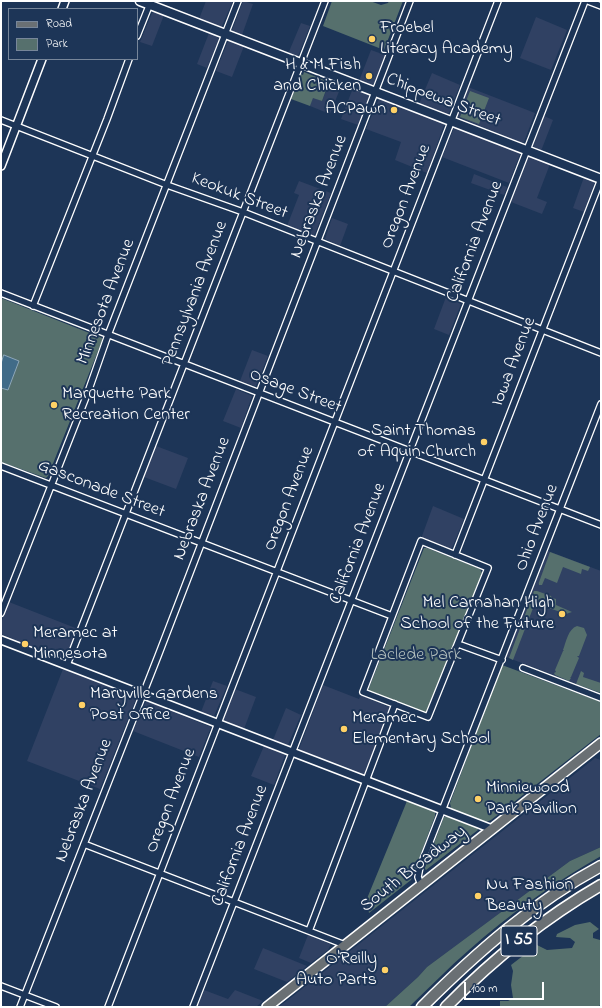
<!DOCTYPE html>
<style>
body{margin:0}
#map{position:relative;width:602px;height:1008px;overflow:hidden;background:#1d3557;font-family:"Indie Flower",sans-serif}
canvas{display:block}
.frame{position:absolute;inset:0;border:2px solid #fff;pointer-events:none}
.legend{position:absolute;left:8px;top:8px;width:130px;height:52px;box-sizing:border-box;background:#1d3557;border:1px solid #77869a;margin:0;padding:5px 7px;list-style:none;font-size:12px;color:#fff}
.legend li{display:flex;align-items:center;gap:8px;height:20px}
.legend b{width:20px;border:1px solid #77869a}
.scale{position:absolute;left:464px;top:982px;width:80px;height:18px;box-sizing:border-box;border:2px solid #fff;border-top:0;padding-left:5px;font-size:12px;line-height:14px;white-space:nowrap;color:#fff;-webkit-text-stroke:3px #1d3557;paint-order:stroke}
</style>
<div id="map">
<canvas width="602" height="1008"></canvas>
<div class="frame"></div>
<ul class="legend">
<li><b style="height:5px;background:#6a7074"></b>Road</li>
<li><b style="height:11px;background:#56706d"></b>Park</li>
</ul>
<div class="scale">100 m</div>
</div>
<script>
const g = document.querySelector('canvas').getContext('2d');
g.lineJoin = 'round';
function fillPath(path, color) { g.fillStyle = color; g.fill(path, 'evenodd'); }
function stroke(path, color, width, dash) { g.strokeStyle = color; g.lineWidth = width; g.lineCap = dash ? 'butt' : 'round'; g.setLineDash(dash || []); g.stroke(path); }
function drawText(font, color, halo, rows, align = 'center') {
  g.font = font + ' "Indie Flower",sans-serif'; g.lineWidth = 4; g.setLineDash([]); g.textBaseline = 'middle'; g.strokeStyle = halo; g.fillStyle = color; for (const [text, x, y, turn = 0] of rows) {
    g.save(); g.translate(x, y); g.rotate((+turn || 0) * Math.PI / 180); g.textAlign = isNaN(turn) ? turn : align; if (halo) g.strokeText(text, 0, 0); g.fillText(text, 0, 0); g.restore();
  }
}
fillPath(new Path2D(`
 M206,1H233L222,26L220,27L199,19Z
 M243,1L253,4L242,35L232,32V30Z
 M156,12L164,15L152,46L140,42L152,13Z
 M536,17L567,30L551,70L520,58Z
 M301,23L310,26L298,56L295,57L288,54Z
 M209,33L216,36L219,39L207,68L197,64Z
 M228,41L244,46L232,77L216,71Z
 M371,50L385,55L374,83L371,86L359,81Z
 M432,73L460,85L449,113L446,115L419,104Z
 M331,79L342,84L330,114L310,106L313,97L322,101Z
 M468,87L535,113L524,142H520L458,117V115Z
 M353,88L369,96L358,125L341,119Z
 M379,99H381L443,123L444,125L427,173L395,160L401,142L366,129Z
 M544,116L553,120L541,151L533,146Z
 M454,128L518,152L520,154L509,183L442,157Z
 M530,156L550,164L537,198L547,202L542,214L511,202L528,159Z
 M474,174L507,187L504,195L471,183Z
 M584,177L594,181V184L584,212L573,208Z
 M299,181L331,193L314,236L287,226L299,195L294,193Z
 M332,218L348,224L340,246L325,239Z
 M446,297L461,304L449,335L434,329Z
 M252,350L268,356L256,386H255L240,381Z
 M236,389L252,396L241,428L223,421Z
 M156,446L188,458L176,489L144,477Z
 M433,506L464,519L452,548L446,549L422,539V536Z
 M548,551L601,571V693L506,657Z
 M9,602L78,629L66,658L63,659L1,634V623Z
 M63,669L135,697L136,699L100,789L27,761Z
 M213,681L227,686L214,716L201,712Z
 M323,685L359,699L361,695L389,707V712L364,774L300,750L299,749Z
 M235,689L256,697L244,729L223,720Z
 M146,701L211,727L199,757L133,731Z
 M286,708L301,715L288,745L273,740Z
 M264,746L285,755L274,785L251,776Z
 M595,758L601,760V847L570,861L427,967L418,977L385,1007H279Z
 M308,935L330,944V946L328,950L311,963L299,958Z
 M263,948L307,966L287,982L254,969Z
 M204,990L228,999L235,990L263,1001L256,1007H197Z`), '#304163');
fillPath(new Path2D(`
 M332,1H370L381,5L388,3L389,1H403L384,50L323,26Z
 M304,72L329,82L322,101L313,98L310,106L291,99L301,74L303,75Z
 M470,91L489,98L479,124L460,117Z
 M1,298L102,338V341L48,476L46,478L1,462Z
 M424,548H427L480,569L482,573L429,711L425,713L370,692L369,688Z
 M550,552L590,567L588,571L582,569L581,574L563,567L557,583L545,578L542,585H539V583L538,585Z
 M534,591H537L551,596L552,598L556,599V605L572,612L566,614L535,603L513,660L509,658Z
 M577,626L584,628L587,635L579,656H577L579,658L571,677H570L571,678L569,681L555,675L554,673L556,672L555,670L563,651H564L563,650C566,642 568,629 577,626Z
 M502,665L601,702V734L491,820L486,822L453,810L451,808L450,803Z
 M581,671L584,673L583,677L601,683V693L576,684Z
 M407,801L435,812V816L411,880L369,913L366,901Z
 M444,817H448L477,828L478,830L426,870L425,869V867Z
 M601,847V856C554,883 509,914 469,950C448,968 429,988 409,1007H385L418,977L427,967L570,861Z
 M590,922L599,929L593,933V938L600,940L601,942V1004L598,1007L500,1006V1001H508L513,998L511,985L513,971L511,965L537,945L547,950L572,948L575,942L570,938L556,937L557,934L575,925Z`), '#56706d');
const water = new Path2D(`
 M4,355L19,361L8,390L1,388V364Z`);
fillPath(water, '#416b88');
stroke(water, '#8da6b8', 1);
const minor = new Path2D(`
 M588,1L601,6
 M137,36L151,1
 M1,120L167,185L243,212L601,353
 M1,293L601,525
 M33,306L107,119L129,59
 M1,466L392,616
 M421,541L488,568L428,717L363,692Z
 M455,555L601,179
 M1,613L88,392L108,335L238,1
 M458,644L502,660
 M67,665L325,1
 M523,668L601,698
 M84,844L345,945
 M421,885L418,877L420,867L601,404
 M309,931L395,704
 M1,986L56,1007
 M20,1007L158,656L410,1
 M108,1007L498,1
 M193,1007L585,1`);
const tertiary = new Path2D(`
 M62,9L65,1
 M1,166L42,59
 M1,640L492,829`);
const secondary = new Path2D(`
 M140,1L601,179`);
const primary = new Path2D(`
 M267,1007L601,743`);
const motorway = new Path2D(`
 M422,1007C476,953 534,902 601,866
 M446,1007C492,960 544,918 601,885`);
stroke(minor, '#fff', 8);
stroke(tertiary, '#fff', 10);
stroke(secondary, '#fff', 11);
stroke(primary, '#fff', 12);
stroke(motorway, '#fff', 13);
stroke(minor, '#1d3557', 5.5);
stroke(tertiary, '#1d3557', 7);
stroke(secondary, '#1d3557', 8);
stroke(primary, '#6a7074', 9);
stroke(motorway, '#6a7074', 10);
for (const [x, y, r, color] of [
 [372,39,4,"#ffd166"],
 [369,76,4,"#ffd166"],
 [394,110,4,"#ffd166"],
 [54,405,4,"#ffd166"],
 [484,442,4,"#ffd166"],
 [562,614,4,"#ffd166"],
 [25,644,4,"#ffd166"],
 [82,705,4,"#ffd166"],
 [344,729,4,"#ffd166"],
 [478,799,4,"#ffd166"],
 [478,896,4,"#ffd166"],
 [385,970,4,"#ffd166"]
]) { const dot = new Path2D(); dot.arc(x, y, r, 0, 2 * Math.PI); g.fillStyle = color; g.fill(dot); stroke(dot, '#1d3557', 1.5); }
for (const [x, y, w] of [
 [519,941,36]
]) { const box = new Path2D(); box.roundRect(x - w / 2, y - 15, w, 30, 3); g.fillStyle = '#1d3557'; g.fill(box); stroke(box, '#fff', 1); }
drawText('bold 17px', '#fff', null, [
 ["I 55",519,941]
]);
drawText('18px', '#fff', '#1d3557', [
 ["Froebel",380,29],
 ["Literacy Academy",380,50],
 ["H & M Fish",361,66,"right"],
 ["and Chicken",361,87,"right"],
 ["ACPawn",386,110,"right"],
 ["Marquette Park",62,395],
 ["Recreation Center",62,416],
 ["Saint Thomas",476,432,"right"],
 ["of Aquin Church",476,453,"right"],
 ["Mel Carnahan High",554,604,"right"],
 ["School of the Future",554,625,"right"],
 ["Meramec at",33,634],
 ["Minnesota",33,655],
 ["Maryville Gardens",90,695],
 ["Post Office",90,716],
 ["Meramec",352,719],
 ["Elementary School",352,740],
 ["Minniewood",486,789],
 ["Park Pavilion",486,810],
 ["Nu Fashion",486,886],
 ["Beauty",486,907],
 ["O'Reilly",377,960,"right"],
 ["Auto Parts",377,981,"right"]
], 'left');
drawText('18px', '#fff', '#1d3557', [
 ["Chippewa Street",443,101,21],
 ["Keokuk Street",239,197,21],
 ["Nebraska Avenue",320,197,-69],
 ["Oregon Avenue",407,197,-69],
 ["California Avenue",476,242,-69],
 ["Pennsylvania Avenue",196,294,-69],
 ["Minnesota Avenue",107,302,-69],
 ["Iowa Avenue",515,362,-69],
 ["Osage Street",295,392,21],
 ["Gasconade Street",101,490,21],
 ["Nebraska Avenue",203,499,-69],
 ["Oregon Avenue",290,499,-69],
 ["Ohio Avenue",538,528,-69],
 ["California Avenue",359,544,-69],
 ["Nebraska Avenue",85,801,-69],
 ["Oregon Avenue",172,801,-69],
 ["California Avenue",241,846,-69],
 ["South Broadway",414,870,-38]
]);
drawText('18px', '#b3bfbd', '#1d3557', [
 ["Laclede Park",416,656]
]);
</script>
